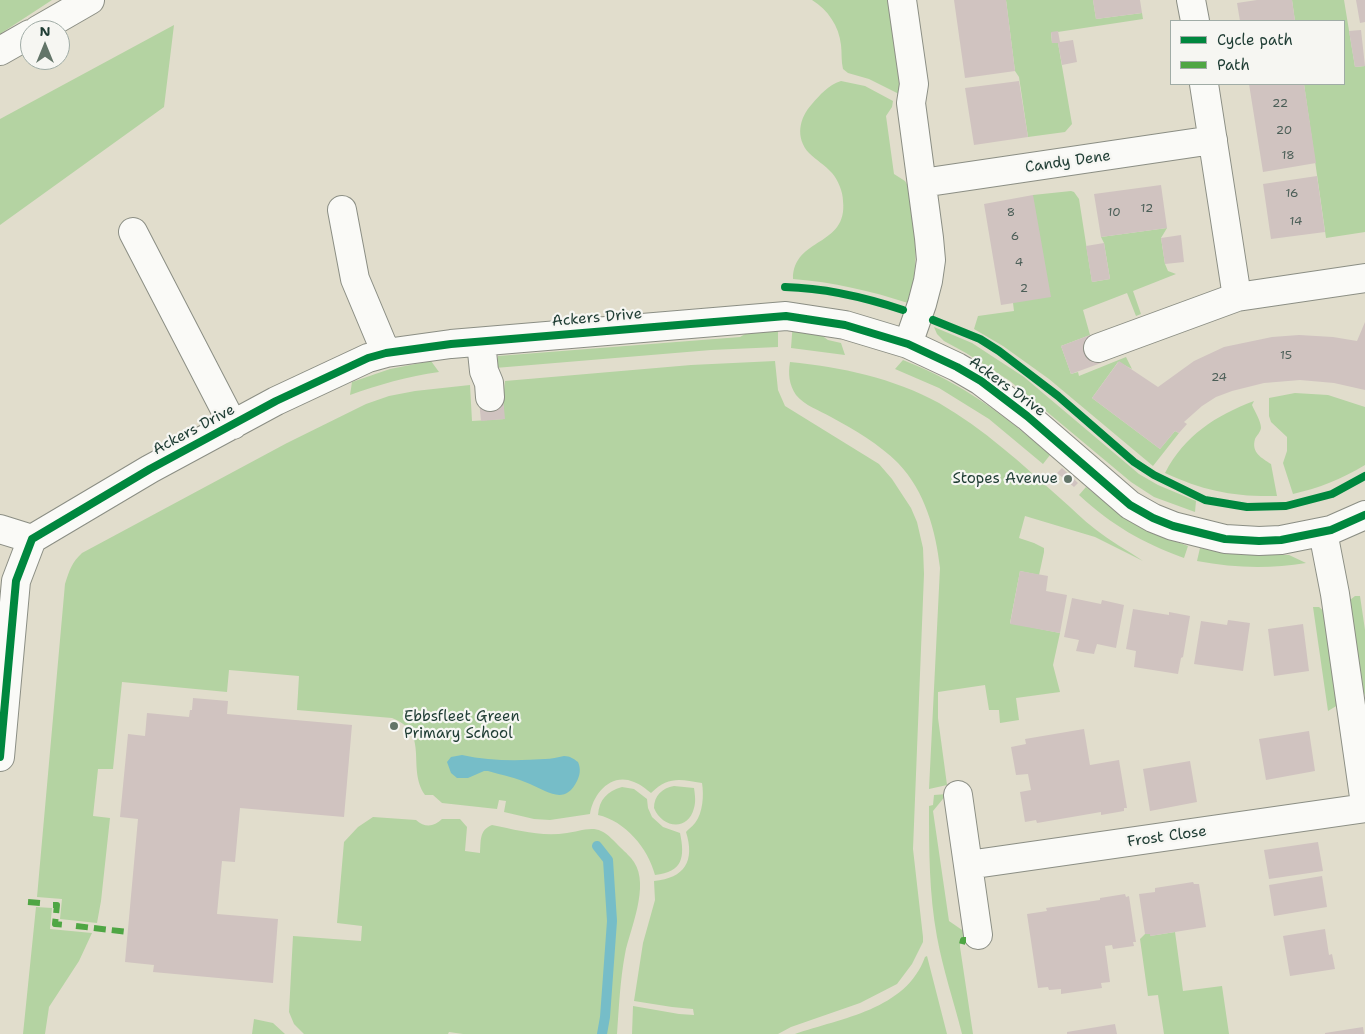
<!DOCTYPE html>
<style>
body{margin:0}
#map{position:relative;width:1365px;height:1034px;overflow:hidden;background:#e1ddcc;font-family:"Shantell Sans",sans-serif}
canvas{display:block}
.legend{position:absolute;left:1170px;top:20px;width:175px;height:65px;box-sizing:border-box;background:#f6f6f2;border:1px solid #a0aca6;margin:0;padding:6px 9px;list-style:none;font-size:15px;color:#1f3d34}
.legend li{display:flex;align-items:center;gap:10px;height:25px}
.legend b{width:25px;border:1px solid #a0aca6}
.north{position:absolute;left:20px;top:20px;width:50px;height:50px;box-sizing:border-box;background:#f6f6f2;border:1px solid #a0aca6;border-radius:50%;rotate:0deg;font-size:14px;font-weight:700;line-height:20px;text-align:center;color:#1f3d34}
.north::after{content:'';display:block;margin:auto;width:18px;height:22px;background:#637569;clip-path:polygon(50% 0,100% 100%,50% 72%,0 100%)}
</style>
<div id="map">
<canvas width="1365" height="1034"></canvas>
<ul class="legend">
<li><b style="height:6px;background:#00873e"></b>Cycle path</li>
<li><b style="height:6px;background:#4fa644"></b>Path</li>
</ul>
<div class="north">N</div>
</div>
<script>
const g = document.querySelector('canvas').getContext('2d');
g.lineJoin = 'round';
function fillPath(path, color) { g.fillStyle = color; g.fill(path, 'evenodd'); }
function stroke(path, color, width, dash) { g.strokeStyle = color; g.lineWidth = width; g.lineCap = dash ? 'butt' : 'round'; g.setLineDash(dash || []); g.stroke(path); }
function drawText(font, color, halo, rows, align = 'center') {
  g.font = font + ' "Shantell Sans",sans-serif'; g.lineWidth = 4.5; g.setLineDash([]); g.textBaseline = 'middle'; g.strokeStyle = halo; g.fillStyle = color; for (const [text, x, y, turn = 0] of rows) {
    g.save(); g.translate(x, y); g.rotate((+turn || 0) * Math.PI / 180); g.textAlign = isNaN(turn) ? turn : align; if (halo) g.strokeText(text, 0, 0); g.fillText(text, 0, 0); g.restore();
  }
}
fillPath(new Path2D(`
 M0,0H52L0,34Z
 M812,0H888L900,90L899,94L869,79L848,73L843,69C841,61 842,53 841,45C839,26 828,10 812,0Z
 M1006,0H1093L1096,19L1142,13L1143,19L1051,33L1052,43H1058L1072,124L1065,132L1028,137L1019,77L1015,71Z
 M1292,0H1344L1355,67L1365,66V232L1326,238L1304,84H1344V21H1295Z
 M174,25L164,107L0,225V119Z
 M841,81L865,86L893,101L892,107L886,116L894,174L905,181L908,186C915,229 921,260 908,303C871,291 833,282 793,279C793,237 848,247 843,201C843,192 838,180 832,173C825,165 816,160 809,153C795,138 799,118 812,104C820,95 828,85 841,81Z
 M1071,191L1074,192L1079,199L1092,282L1110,279L1104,243L1101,237L1167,228L1161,238L1165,264L1168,271L1176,274L1133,291L1141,314L1136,316L1127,293L1083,310L1090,335L1061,346L1071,374L1078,372L1079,376L1126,357L1132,369L1118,362L1092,398L1160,449L1175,431L1179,433L1153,466L1049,379L1003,346L974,329L978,316L1014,311L1013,303L1033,195Z
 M778,322V347L711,350L495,368L498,356L740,337L764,323Z
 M793,322L807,325L828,340L841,343L845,355L791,348Z
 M934,327L972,343L1024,377L1139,474L1158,485L1196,501L1195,512L1154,497L1131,482L1010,381L966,353L944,341L937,334Z
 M903,360C962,383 1003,414 1050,455L1043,464L989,419L939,388L895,369Z
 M431,361L439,372C408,376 378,385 350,395L352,382L390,369Z
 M775,361L778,390L785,406L879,464L892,479L911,508L917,522L923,548L924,574L913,849L923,937V942L912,964L897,984L860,1003L791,1027L778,1034H632L633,1006L679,1014L694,1015L693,1009L672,1007L634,1001L643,943L655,900L654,881C685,878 695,861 686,832C688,829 692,827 695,823C703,813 704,795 702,783C680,779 668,776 651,793C646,789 640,784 634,782C611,772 593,794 590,814L550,820L534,819L504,812L506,801L499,800L497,809L442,803L433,795H425C406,767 431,733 392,718L297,710L299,676L229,670L227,692L122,682L113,769H98L93,816L110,818L101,901L97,923L60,919L62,899L37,897L65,584C69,571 72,562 82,553L287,443L366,404L389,396L415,391L470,385L472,421L504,419L503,398L505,381L691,365Z
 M790,362C841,367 893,378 939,403C984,429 1022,464 1061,499C1073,509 1083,520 1095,529C1110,541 1127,550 1143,561L1095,537L1025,516L1019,538L1034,543L1044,548V552L1039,575L1020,571L1010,623L1060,633L1053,665L1060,692L1016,698L1019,720L1000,723L999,710H989L985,685L938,692V718L947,785L929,789L940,568C936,531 925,491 898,463C879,444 855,430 831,417C819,410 805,406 796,395C789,384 788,374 790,362Z
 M1295,393L1328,395L1365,407V465C1342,479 1319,488 1293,494L1283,463L1287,451V437L1271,422L1269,416V398Z
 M1254,401L1252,405C1255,412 1261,421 1261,428C1260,433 1257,435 1255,439C1251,453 1262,458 1271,464L1277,496C1234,497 1204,491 1165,473C1185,435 1215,416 1254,401Z
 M1086,487C1118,513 1149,533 1188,546L1184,558C1141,542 1113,526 1079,495Z
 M1200,548L1244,555H1289L1306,563C1269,569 1234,568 1197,561Z
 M1355,596H1360L1365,630V696L1360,682L1350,600Z
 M1313,607H1319L1326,613L1338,705L1328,711Z
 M674,786L694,788C695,795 696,802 694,808C688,832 662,828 654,808C654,796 662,788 674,786Z
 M622,787L634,789L647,799L648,808L652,817L663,827L680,833C685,857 683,872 655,875C648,848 625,821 598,815C599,800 607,791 622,787Z
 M947,794L933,811L949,921L965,932L966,934L965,942L960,944V947L973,1034H962C954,1002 943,970 937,937C929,894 929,850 929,806L933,805L934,795Z
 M373,817L416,820C425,828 434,827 442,819H460L467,827L465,851L480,853C481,841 479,830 492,825C517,830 541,837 567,833C577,832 591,826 601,831C608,834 615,842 621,848C625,852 631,857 634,862C650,886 630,929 625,954C620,981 619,1007 617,1034H463L449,1032L448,1034H304L294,1024L289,1012L293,936L361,941L362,926L337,923L344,842L358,827Z
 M36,907L52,908L50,929L92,933L79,961L49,1007L45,1034H23Z
 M1175,932L1183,991L1222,986L1229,1034H1164L1158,995L1148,996L1140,939L1145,934H1150V936Z
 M927,956L947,1034H795C841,1018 906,1010 925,957Z
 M254,1019L273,1023L285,1034H252Z`), '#b4d3a2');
fillPath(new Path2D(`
 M462,755C489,761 517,761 545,759C551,759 558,757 564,756C570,756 574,759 578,762C581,769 580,775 577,781C565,806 547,791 530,784C517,778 502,775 488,771H484L468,778H457L451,773L447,762L451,757Z`), '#76bdc8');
stroke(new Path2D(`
 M597,846L608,860L612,921L605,1017L602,1034`), '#76bdc8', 10);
fillPath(new Path2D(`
 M954,0H1006L1015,71L965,78Z
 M1093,0H1140L1142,13L1096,19Z
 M1257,0H1292L1295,21H1240L1237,3Z
 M1356,0H1365V22L1360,23Z
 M1361,30L1365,66L1355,67L1349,31Z
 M1058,31L1060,42L1073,40L1077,62L1062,65L1058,43H1052L1051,32Z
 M1019,81L1028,137L974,145L965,88Z
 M1249,84H1304L1316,163L1263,172Z
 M1317,176L1325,232L1271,239L1263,184Z
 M1161,185L1167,228L1101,237L1094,194Z
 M1033,195L1051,297L1001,305L984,204Z
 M1181,235L1184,262L1165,264L1161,238Z
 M1104,243L1110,279L1092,282L1086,246Z
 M1365,322V390L1334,383L1300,380L1264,383L1232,391L1216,397L1202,406L1184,422L1187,424L1179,433L1175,431L1160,449L1092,398L1119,361L1158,387L1194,361L1224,347L1272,337L1299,335L1333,337L1357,341Z
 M1090,335L1101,363L1071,374L1061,346Z
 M503,398L505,419L481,421L479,400Z
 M1062,468L1078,483L1074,487L1057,473Z
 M1020,571L1048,576L1046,591L1067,595L1060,633L1010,624Z
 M1072,598L1101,604L1102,600L1124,605L1116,648L1097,644L1094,654L1076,651L1079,640L1064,637Z
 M1133,609L1169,615V612L1190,616L1183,657L1181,658L1178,674L1134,667L1136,651L1126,649Z
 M1228,620L1250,623L1243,671L1194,664L1201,621L1227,625Z
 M1303,624L1309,671L1274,676L1268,629Z
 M193,698L228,701L227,714L352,725L344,817L240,808L235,862L222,861L217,914L278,919L273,983L153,972L154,965L125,962L138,819L120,817L128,734L145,736L147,713L189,717L190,710H192Z
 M1084,729L1090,765L1119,760L1127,808H1124V811L1101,815V812L1037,823L1036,820L1025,822L1020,792L1031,790L1028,774L1016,775L1011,747L1026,744L1025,739Z
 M1309,731L1315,771L1266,780L1259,739Z
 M1190,761L1197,802L1150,811L1143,769Z
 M1318,842L1323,871L1269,879L1264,850Z
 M1322,876L1327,907L1274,916L1269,885Z
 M1193,882L1194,884H1199L1206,927L1150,936V934H1145L1139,894L1155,892V888Z
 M1125,894L1126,897L1129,896L1136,942H1133L1134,946L1113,949L1112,945L1105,946L1110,982L1101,983L1102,988L1061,994V989L1049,990L1048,987L1038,988L1027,914L1047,911L1046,908L1100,900V898Z
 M1325,929L1329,955L1332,954L1335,969L1290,976L1283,936Z
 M1115,1024L1117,1034H1067V1032Z
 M1363,1027L1364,1034H1325V1033Z`), '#d0c3c0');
const minor = new Path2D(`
 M902,0L914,84L911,103L929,238L931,260L928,281L922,304L908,344
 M1191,0L1195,21
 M38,30L90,0
 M0,51L30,34
 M1204,84L1237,297
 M922,183L1213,140
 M342,210L355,279L386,353
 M133,232L233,425
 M481,342L484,371L489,383L490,397
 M1098,348L1237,297L1365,278
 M0,529L32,539
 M1323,532L1335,594L1365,804
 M0,757L16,581L32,539L150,469L276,401L368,358L386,353L451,344L786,316L845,325L908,344L957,367L981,381L1027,416L1130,505L1153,518L1173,526L1225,539L1259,541L1281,540L1331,530L1365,515
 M958,795L978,935
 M968,865L1365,808`);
stroke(minor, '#8b8e84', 30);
stroke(minor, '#fafaf7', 28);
stroke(new Path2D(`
 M28,902L41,903
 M53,905H57L55,924L66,925
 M76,926L128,932
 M962,944L963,940H966`), '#4fa644', 6, [12, 6]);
stroke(new Path2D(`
 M785,287C826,288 864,297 903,310
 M933,320L980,339L999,351L1058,396L1134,462L1154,475L1205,500L1247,507L1286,506L1332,494L1365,476
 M0,757L16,581L32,539L150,469L276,401L368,358L386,353L451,344L786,316L845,325L908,344L957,367L981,381L1027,416L1130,505L1153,518L1173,526L1225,539L1259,541L1281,540L1331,530L1365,515`), '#00873e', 8);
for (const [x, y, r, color] of [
 [1068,479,5,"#637569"],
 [394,726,5,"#637569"]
]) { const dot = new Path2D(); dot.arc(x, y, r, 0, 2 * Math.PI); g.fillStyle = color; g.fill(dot); stroke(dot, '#f6f6f2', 2); }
drawText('12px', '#4b5e57', null, [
 ["22",1280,104],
 ["20",1284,131],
 ["18",1288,156],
 ["16",1292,194],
 ["12",1147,209],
 ["8",1011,213],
 ["10",1114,213],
 ["14",1296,222],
 ["6",1015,237],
 ["4",1019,263],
 ["2",1024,289],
 ["15",1286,356],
 ["24",1219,378]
]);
drawText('15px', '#1f3d34', '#f6f6f2', [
 ["Candy Dene",1068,162,-8],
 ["Ackers Drive",597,318,-5],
 ["Ackers Drive",1007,387,36],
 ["Ackers Drive",194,430,-28],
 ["Frost Close",1167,837,-8]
]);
drawText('15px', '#1f3d34', '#f6f6f2', [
 ["Stopes Avenue",1058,479],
 ["Ebbsfleet Green",404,717,"left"],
 ["Primary School",404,734,"left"]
], 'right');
</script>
